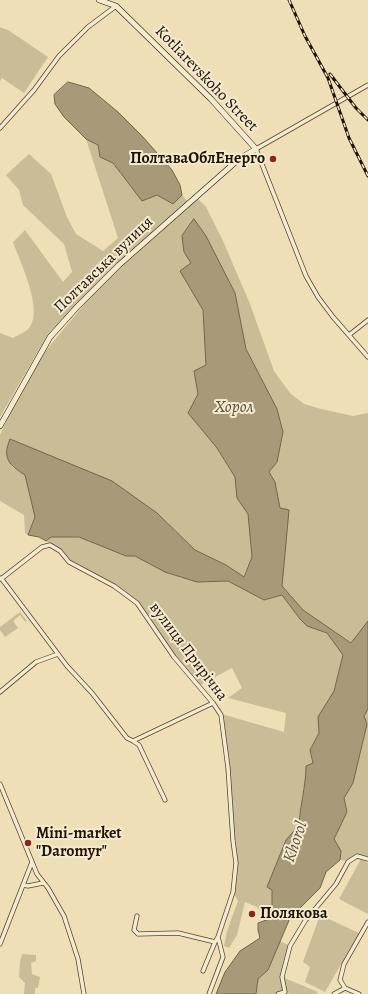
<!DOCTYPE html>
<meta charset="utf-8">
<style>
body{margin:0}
canvas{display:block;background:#eedfb6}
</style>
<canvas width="368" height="994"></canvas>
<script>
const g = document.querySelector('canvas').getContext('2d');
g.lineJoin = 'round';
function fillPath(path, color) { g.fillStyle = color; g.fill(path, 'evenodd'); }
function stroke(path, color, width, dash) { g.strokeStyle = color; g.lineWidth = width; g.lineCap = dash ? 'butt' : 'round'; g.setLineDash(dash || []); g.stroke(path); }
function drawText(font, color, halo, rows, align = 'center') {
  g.font = font + ' Alegreya,serif'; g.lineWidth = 4; g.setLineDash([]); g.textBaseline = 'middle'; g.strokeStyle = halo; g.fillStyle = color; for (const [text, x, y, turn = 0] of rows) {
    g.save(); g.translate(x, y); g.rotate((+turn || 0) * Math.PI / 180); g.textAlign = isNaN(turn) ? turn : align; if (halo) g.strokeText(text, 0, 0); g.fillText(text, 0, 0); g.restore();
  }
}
fillPath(new Path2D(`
 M0,27L8,30L48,57L24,93L2,78L0,81Z
 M86,139L98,145L100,157L113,163L133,190L157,195L173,204L182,195L187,201L114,265L48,334L0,417V333L13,338C18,335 26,332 29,328C44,310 20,262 13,242L25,230L63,282L72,272L64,244L23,205L19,190L6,175L29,154L51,174L67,217L76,234L103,251L118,238Z
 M198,199L206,207L223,241L250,304L274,371L290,393L304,404L321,409L353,416L368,413V621L352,643L303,610L282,586L288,510L280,509L275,482L269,472L277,462L283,431L277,409L246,349L235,293L221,269L184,252L191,263L180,271L203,310L206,365L194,371L198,394L188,413L217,448L235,477L237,498L248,514L252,557L243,577L226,565L195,550L157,513L42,453L10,439L7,446L12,467L25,475L35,517L28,535L25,533L24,515L0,501V435L13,407L44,353L96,290Z
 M50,537H79L126,556H135L165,572L197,582L228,581L264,600L282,595L300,619L307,626L327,633L343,655L334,691L318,717L319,733L310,750L313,763L306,766C306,786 299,805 299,825L286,840L267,887L272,890V918L266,921L257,907L245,902L237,935L229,948L224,946L227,931L238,901L233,892L236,863L228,768L221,715H225L284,732L286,713L228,698L242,688L232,668L198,686L174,657L137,603L114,586L69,562L60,551L46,541Z
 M20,612L27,621L25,622L20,615L13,621L18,628L5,637L0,630V627Z
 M368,709V859L357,856L345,868L346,861L340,860L341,851L334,839L347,812L344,798L353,783L364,716Z
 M361,859L368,863V914L339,899Z
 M320,915L359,933L325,992L305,982L310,967L303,962Z
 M280,941L290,946L282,977L318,992L317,994H291L285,992L278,994H256L258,979L268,970Z
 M22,954L36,955V961L31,963L32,974L40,977L38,988H35V994H24L25,983L19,977L20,962Z`), '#cbbc98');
const water = new Path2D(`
 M68,82L89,88L118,112L143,137L172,170L180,185L182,195L173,204L157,195L142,201L113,163L100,157L98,145L86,139L64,117L55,104L54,95Z
 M194,219L206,236L235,293L246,349L277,409L283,432L277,462L269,472L275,482L280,508L289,510L282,586L303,610L351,643L368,621V709L364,716L367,724L353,783L344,798L347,812L334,839L341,851L340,860L326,872L320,888L290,918L268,970L258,979L256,994H216L225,972L240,951L260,938L258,930V923L272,918V890L267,887L286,840L299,825C300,805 306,786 306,766L313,763L310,750L319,733L318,717L334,691L343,655L327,633L307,626L300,619L282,595L264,600L228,581L197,582L165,572L135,556H126L79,537H51L46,541L39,537L28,535L35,517L25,475C9,465 2,458 10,439L112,481L157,513L195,550L226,565L244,577L252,557L248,514L237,498L235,477L217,448L188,413L198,394L194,371L206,365L203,310L180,271L191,263L184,252L182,236Z`);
fillPath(water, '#a89a79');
stroke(water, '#72644a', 1);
const street = new Path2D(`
 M368,85L256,149L306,276L318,297L333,317L368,357
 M0,128L34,90L59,56L88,27L116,6
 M349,335L368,320
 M1,578L67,666L92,693L127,738L133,741L213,703
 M1,579L42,547L50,545L60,551L69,562L114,586L137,603L174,657L213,703L221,715L228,768L233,841L236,863L233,892L218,937L223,957L209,994
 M0,692L36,662L58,654
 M133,741L139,745L165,800
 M0,784L37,874L48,888L64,916L78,959L84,994
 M23,885L28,886L43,883
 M137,916L134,930L138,934L178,933L215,942L218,937
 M0,944L32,862
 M203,971L215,942
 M278,994L285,992L282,977L290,946L305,921L336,884L348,862L357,856L368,859
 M334,994L345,988
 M359,994L345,988L340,980L344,964L368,922`);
const secondary = new Path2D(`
 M0,426L50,337L77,307L119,265L239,159L256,149L211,99L116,6L99,0`);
stroke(street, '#544630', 5);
stroke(secondary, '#201304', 6);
stroke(street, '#f4ead0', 3.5);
stroke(secondary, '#f4ead0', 5);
const rail = new Path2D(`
 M289,0L305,36L328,78L349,138L368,176
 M330,74L356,108L368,120`);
stroke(rail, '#201304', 3);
stroke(rail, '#f4ead0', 1.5, [4.5]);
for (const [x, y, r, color] of [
 [273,159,4,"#8f2418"],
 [28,843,4,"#8f2418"],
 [252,914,4,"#8f2418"]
]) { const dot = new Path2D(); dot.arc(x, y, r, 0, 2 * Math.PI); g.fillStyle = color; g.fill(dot); stroke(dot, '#f4ead0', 1.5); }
drawText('16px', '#201304', '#f4ead0', [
 ["Kotliarevskoho Street",206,79,46],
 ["Полтавська вулиця",104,265,-44],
 ["вулиця Прирічна",188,652,53]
]);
drawText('bold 16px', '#201304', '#f4ead0', [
 ["ПолтаваОблЕнерго",265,159,"right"],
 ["Mini-market",36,834],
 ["\"Daromyr\"",36,852],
 ["Полякова",260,914]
], 'left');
drawText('italic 17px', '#5d5039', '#f4ead0', [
 ["Хорол",234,408],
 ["Khorol",296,842,-71]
]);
</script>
